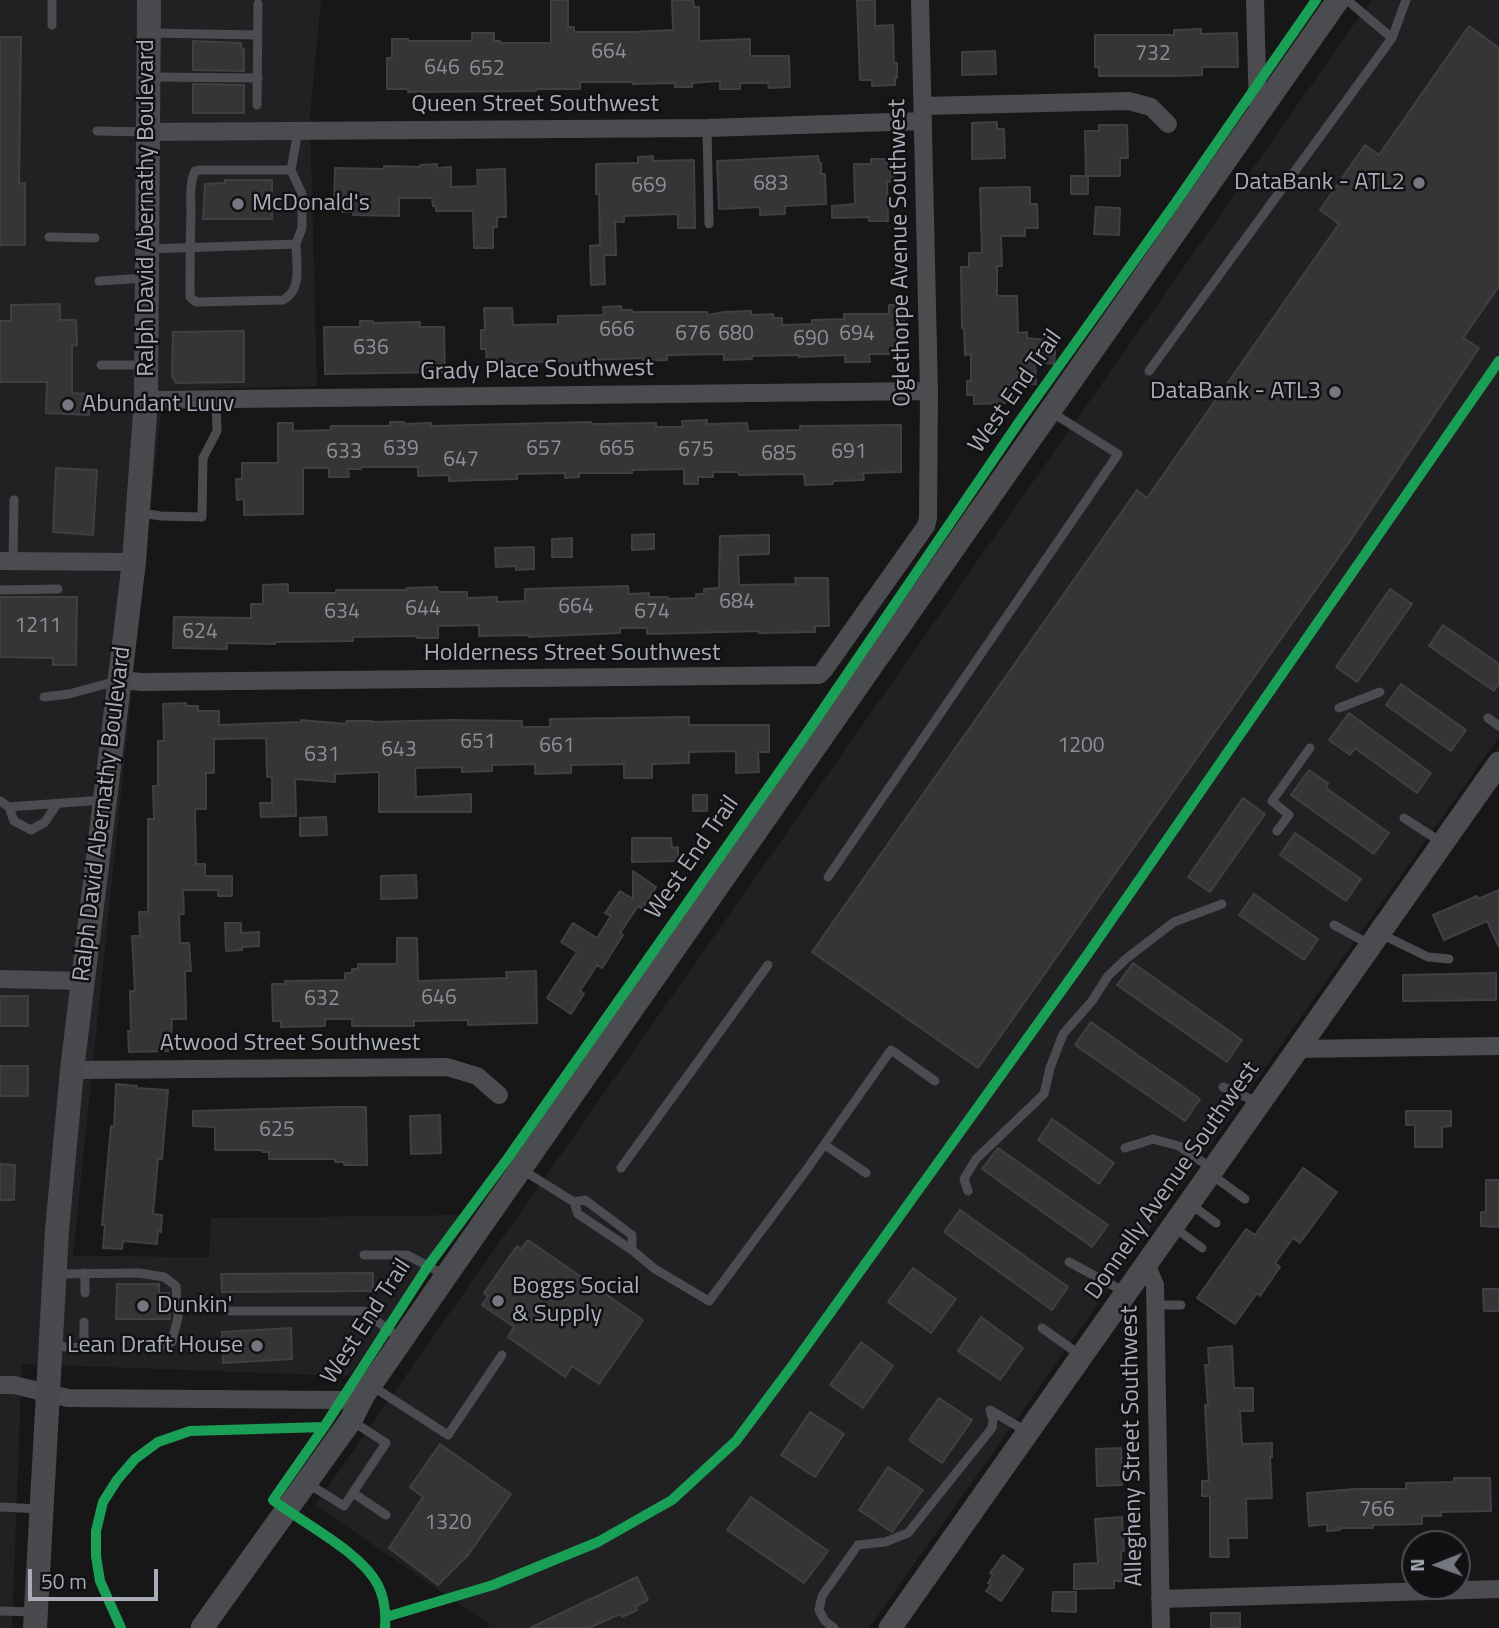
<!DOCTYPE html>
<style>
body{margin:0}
#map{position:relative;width:1499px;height:1628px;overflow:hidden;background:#171717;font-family:"Titillium Web",sans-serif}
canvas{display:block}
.north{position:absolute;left:1401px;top:1530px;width:70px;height:70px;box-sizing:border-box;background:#111113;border:2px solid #4d4f55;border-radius:50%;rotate:269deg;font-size:19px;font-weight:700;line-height:28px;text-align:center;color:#a8adb8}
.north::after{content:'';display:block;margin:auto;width:24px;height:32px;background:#757880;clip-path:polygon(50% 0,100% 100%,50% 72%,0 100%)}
.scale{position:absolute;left:28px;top:1569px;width:130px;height:32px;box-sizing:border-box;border:4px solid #a8adb8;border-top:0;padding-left:9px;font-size:21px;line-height:24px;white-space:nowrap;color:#a8adb8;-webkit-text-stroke:5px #111113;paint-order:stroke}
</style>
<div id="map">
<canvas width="1499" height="1628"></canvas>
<div class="north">N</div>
<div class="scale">50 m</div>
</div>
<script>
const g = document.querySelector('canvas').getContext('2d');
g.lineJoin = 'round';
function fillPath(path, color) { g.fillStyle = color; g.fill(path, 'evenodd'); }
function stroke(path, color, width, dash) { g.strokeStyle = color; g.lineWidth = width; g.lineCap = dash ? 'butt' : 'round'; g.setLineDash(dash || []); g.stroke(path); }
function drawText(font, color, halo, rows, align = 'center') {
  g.font = font + ' "Titillium Web",sans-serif'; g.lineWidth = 5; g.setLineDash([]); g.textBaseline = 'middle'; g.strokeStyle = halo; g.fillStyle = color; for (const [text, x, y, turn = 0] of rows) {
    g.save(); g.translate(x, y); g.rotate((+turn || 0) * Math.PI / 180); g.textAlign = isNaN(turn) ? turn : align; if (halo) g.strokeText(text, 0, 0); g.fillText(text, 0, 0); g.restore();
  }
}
fillPath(new Path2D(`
 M0,0H321L310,116L317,386L163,390L73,1256L209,1257L211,1218L460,1215L349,1376L22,1364L12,1628H0Z
 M1371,0H1499V737L869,1628H486L490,1625L315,1505Z`), '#212123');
const building = new Path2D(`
 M551,0H568V27H574V32H632L673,30L672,0H693L694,7H699V41L750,39V56H789L790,87L769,88L768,83H740V89H720V81L692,83V87H675V83L633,84V82H580V89H536V91L408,92V89H387V58H392V39H408V41H472V33H494V41H500V43H551Z
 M857,0H875V26L893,25L894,63H897V78H895V85L872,86V80H860Z
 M1469,26L1499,48V286L1463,338L1479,348L1348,544L978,1068L812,952L1137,490L1147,498L1339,224L1320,210L1365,145L1379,155Z
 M1201,29V34L1237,33L1238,67H1202V75L1175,76H1099V67H1095V35H1174V30Z
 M0,37H21L19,184L25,183V245H0Z
 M193,41L241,43V48L244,49V71L193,70Z
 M995,51L996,74L962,75V52Z
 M193,84L244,85V113H193Z
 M997,122V129H1004L1005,158L972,159V123Z
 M1099,125H1127L1128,158H1120V176H1088V194H1071V176H1086L1085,131H1099Z
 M653,156V161L694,160L695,228H678V214L624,216V222H615L616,255H604L605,284L591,285L590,246L600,245L599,194H596V164L638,163V157Z
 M818,156L819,163H821V174H825L826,204L785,206V214L760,215V207L719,209L717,161Z
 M871,159H887V167H894V181L887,182L888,221H869V217L832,218V206L855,204L854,164H871Z
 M437,164V168L451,167V187L478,186L477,170L505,169L506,217H497V227H493V248H474L473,211H436V206H433L432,198H399V216L353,215V212H342L343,206H334L335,168L384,169V166L420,167V165Z
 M225,180H272V219H203L205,184L225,183Z
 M1030,187V204H1037L1038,228H1025V236H1001L1002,266H997V296H1017L1018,333L1027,332V338L1056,341L1054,364L1035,362L1036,384L1013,385V398L1005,399V403L974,404V395H967V381H971V354L965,355L964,328H962L961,267H969V253H982L980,188Z
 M1096,207L1120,208L1119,235L1094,234Z
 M60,304V320H76L77,345L72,346V393L89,394V415L46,413L47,382H0V321H11V305Z
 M889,305H902V316H904V328H906V342H898V351H889V354H869L870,362H845V355L799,357V355L752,356V359L724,360V354L667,355V360L643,361V358L587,360V364H560L559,361L514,363V366L487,367L486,349H481V330H485L484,308H512L513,325L558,324V316L604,315L603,307L621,306V310H632V312H707L708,315L724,312L751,311V315L773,314V318H782V325L812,324V320L844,319V314H889Z
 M360,321H373V323L420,322V327H444L445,372L325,374L324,327H360Z
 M244,331V382L176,383L172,376L173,332Z
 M707,420V424L747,423L748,431L800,430V426L901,425V472L863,473L864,480L833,481V484L805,485L804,474L739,475V472H713V477H698V484H684V469L632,470V473H579V477L565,478V473L517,474V479L449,481V475L418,476V467H361V469H348L349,477H329V468H303V514L244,515V499L237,500L236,479H242V463H278V423H293V431L331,430V426H390V422H404V424L431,423V426L591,422V424L656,423V427H683L682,421Z
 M56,468L97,470L93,535L53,532Z
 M654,534V549L632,550V535Z
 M769,535V554L738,555L739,585L796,584L795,578H828L829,626H815V632L759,633V631L647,634V628H620V633L529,637V635L479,636V625L438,626V638H417V636L353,637V641L275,642V644L227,643V649L173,648L174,617L251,618V604H263V585L288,584V593H336V590H407V588L437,587L438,592H467V598L497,597V602L525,601V589L628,586L629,594L649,593V597H668V599L696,598V594H704V589L719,588L720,536Z
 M572,538V557H552V539Z
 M534,547V569L516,570V566L496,567L495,548Z
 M1390,589L1412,604L1357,682L1336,667Z
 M0,597H77L76,665H53V658L0,657Z
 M1443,625L1499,664V683L1494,691L1429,646Z
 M1401,684L1466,730L1451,751L1386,705Z
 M186,703V706H198V711H219V725L301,722V720L347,724L346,721H372V722L452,720L522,721V727H550V719L689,717V725H769V752H758L759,772L736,773V751L689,752V763L652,764V778H624V764L571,765V773L535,774V764L492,765V771L462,772V767L415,768L416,797L471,794V812H379V772L335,774V782L295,779L296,816L261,817L260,803H272V777H267L266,738L214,739V773H206V809H195L196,864H205V876H232V896H218V890H183L184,914H179L180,943H189L191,971H185L186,1019H172L170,1051L129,1052L128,1031H131L130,991H135L132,936H140L139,912H148V819H154L153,786H158V741H164L163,704Z
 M1349,713L1431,773L1417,793L1355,748L1350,755L1329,740Z
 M1309,770L1328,783L1326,788L1389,833L1374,854L1291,795Z
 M693,795H707V811H693Z
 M1243,798L1265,814L1210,892L1188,877Z
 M326,817L327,835L300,836V818Z
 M1295,833L1361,879L1346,901L1280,855Z
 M632,838H671L672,848L678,847V861L632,862Z
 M633,871L656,887L642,909L638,906L620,933L623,935L602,968L597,965L580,991L584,994L571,1014L547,998L577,952L561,942L573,923L597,938L611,916L605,913L620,891L633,899Z
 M416,875L417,898L381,899V876Z
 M1499,890V947L1487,921L1444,940L1433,915L1477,896L1478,899Z
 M1254,894L1318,939L1304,960L1239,915Z
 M225,923H241V933L259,932V946L242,947V950L226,951Z
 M397,938H417L418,981L507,978L506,972L536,971L537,1023L468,1025V1020L414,1021V1026H352V1019H325V1026L281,1027V1021H273L272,984H286L285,981L345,980V973H352V969H358V964H397Z
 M1133,963L1242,1040L1227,1062L1117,985Z
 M1496,973V1000L1403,1001V975Z
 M0,996H28V1026H0Z
 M1091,1022L1200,1099L1185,1121L1075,1045Z
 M0,1066H28V1096H0Z
 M116,1084L137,1086L136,1088L168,1090L162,1159H158L153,1214L162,1215L161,1232L158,1231L157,1244L123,1241L122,1249L103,1248L105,1225H102L111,1126L114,1127Z
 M334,1107H366L367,1165H344V1162H335V1159H269V1152H262V1150H215V1127L193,1126V1111Z
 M1406,1111H1451V1126L1442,1127V1147H1415V1125H1406Z
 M440,1115L441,1153L411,1154L410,1116Z
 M1052,1119L1114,1163L1099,1184L1038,1140Z
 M998,1148L1108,1225L1092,1247L982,1169Z
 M0,1164L15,1165L14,1200H0Z
 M1303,1168L1337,1192L1300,1243L1293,1238L1275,1263L1280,1267L1260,1296L1257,1293L1235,1324L1197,1298L1246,1229L1255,1235Z
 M1486,1180H1499V1227L1481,1226V1212H1486Z
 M960,1210L1068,1287L1052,1310L944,1232Z
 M528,1240L643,1320L599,1384L572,1366L565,1377L508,1337L514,1327L482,1305L488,1296L484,1293L517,1246L521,1249Z
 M913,1268L956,1299L931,1333L888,1302Z
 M373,1273V1291L222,1292L221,1274Z
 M117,1284H159V1293H169L170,1319H116Z
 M1483,1289H1499V1311H1484Z
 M981,1317L1023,1348L1000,1380L958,1351Z
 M291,1328L292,1359L223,1363L222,1332Z
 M861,1342L893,1366L863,1408L830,1385Z
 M1232,1346L1234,1388H1253V1411H1240L1242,1444L1272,1443V1457H1270L1272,1498L1246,1499L1247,1538H1228L1229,1557H1210V1496H1202V1481H1209L1205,1405H1208L1205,1365H1209L1208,1348Z
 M939,1398L972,1420L942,1463L909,1440Z
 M810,1412L844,1434L815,1477L781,1455Z
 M440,1444L511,1494L468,1555L438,1585L389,1548L423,1497L410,1487Z
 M1121,1448L1122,1485L1097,1486L1096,1449Z
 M888,1467L923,1490L892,1532L859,1510Z
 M1454,1478H1490L1491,1511L1441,1512V1516H1422V1524L1373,1525V1528H1340V1530L1327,1531V1524L1309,1526L1307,1493L1355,1489H1406V1483L1454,1482Z
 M751,1497L828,1551L804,1583L727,1530Z
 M1122,1517L1124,1551H1121L1122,1581H1114V1588L1074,1589V1564L1098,1563L1095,1519Z
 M1003,1555L1023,1569L1001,1601L986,1591L991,1585L988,1583L993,1575L990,1573Z
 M637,1577L648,1600L636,1606L637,1610L622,1617L620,1614L589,1628H530Z
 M1053,1592H1076V1612L1052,1611Z
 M1211,1613H1240V1628H1211Z`);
fillPath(building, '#353536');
stroke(building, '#3f4043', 2);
stroke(new Path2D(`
 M52,0V25
 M1347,0L1392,38
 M150,33L258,35
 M151,77L258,78
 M257,105L258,4
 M707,128L709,224
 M97,131L147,132
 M291,170L298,131
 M49,237L95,238
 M148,249L296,244C296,263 303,290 283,300L196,302L190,297C190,269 190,242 191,214C191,200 189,184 195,171L201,170H291L302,194V228L296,244
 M99,281L145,278
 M101,365H144
 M1149,371L1392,38L1406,0
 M141,513L161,516L202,517L203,458L217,431L216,399
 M13,561L14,500
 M0,590L58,589
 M44,697L69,694L117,681
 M1339,708L1380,692
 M1488,718L1499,726
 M0,801L9,807L103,800
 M9,807L14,821L31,830L45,822L57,804
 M1404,818L1441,842
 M1277,831L1289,815L1272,801L1310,748
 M828,877L1118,454L1051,412
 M1334,925L1369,944
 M1381,934L1428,957L1449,959
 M1223,1087L1260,1103
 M825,1145L866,1173
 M1125,1148L1153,1139L1179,1146L1211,1168
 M621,1168L768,965
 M521,1169L574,1202L578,1214L632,1250L655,1269L709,1301L807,1169L891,1050L935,1081
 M1212,1175L1245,1199
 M968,1191L964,1179L976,1159L1044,1094L1050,1068L1063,1034L1092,1001L1108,976L1127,958L1174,922L1222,904
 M574,1202L585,1200L632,1235V1250
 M1189,1203L1216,1223
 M1175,1228L1202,1248
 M364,1255H407L445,1275
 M1069,1262L1125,1292
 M55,1274L139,1273L164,1277L176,1286L178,1317L172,1342L153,1349
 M85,1293V1273
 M1154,1305H1181
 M230,1311H364L400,1339
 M1042,1328L1080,1355
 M52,1346L84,1348V1322
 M372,1386L448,1435L502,1355
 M990,1410L1026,1431
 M307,1483L344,1506L386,1443L352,1421
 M353,1493L386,1515
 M0,1507L40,1509
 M0,1611L34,1612
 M834,1628L825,1621L819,1610L822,1596L858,1545L885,1542L908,1533L992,1428L993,1420L990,1410`), '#4b4c50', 9);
stroke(new Path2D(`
 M1255,0L1258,114
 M923,106L1129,101L1151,107L1168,124
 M147,132L707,128L923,121
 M146,400L929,391
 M0,561L134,562
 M120,680L142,682L819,675L824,670L926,526L928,518L929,391L920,0
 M0,979L83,981
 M1297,1049L1499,1046
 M72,1070L447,1067L477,1076L499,1095
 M1146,1264L1155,1285L1161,1628
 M0,1385H14L68,1398L341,1400L363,1396
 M1160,1599L1499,1589`), '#4b4c50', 18);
stroke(new Path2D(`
 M202,1628L351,1420L363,1396L446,1276L963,535L1338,0
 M890,1628L1499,763`), '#4b4c50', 23);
stroke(new Path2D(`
 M35,1628L57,1230L72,1070L134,562L146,400L149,0`), '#4a4a4e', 24);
stroke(new Path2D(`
 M324,1427L273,1500C304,1524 361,1552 378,1585C385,1599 386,1613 385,1628
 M386,1617L493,1585L598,1542L672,1500L736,1441L792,1366L1085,958L1499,361
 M121,1628L100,1581L96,1556V1531L103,1502L117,1480L135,1459L158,1442L190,1431L324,1427L428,1266L508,1158L811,727L1019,422L1174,205L1316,0`), '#1a9f57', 10);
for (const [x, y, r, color] of [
 [1419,183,7,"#757880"],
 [238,204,7,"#757880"],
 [1335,392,7,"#757880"],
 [68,405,7,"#757880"],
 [498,1301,7,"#757880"],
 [143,1306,7,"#757880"],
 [257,1346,7,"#757880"]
]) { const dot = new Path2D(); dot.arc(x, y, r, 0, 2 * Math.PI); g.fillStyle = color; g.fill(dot); stroke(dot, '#111113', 2.5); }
drawText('21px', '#8b8f98', null, [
 ["664",609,53],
 ["732",1153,55],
 ["646",442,69],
 ["652",487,70],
 ["683",771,185],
 ["669",649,187],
 ["666",617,331],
 ["676",693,335],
 ["680",736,335],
 ["694",857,335],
 ["690",811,340],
 ["636",371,349],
 ["639",401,450],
 ["657",544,450],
 ["665",617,450],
 ["675",696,451],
 ["633",344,453],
 ["691",849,453],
 ["685",779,455],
 ["647",461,461],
 ["684",737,603],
 ["664",576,608],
 ["644",423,610],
 ["634",342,613],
 ["674",652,613],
 ["1211",38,627],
 ["624",200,633],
 ["651",478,743],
 ["661",557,747],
 ["1200",1081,747],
 ["643",399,751],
 ["631",322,756],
 ["646",439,999],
 ["632",322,1000],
 ["625",277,1131],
 ["766",1377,1511],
 ["1320",448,1524]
]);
drawText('24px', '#a8adb8', '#111113', [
 ["Queen Street Southwest",535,105],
 ["Ralph David Abernathy Boulevard",147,208,-90],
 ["Oglethorpe Avenue Southwest",901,253,-91],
 ["Grady Place Southwest",537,371,-1],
 ["West End Trail",1016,392,-55],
 ["Holderness Street Southwest",572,654],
 ["Ralph David Abernathy Boulevard",103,814,-83],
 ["West End Trail",693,858,-55],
 ["Atwood Street Southwest",290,1044],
 ["Donnelly Avenue Southwest",1173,1181,-55],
 ["West End Trail",367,1322,-57],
 ["Allegheny Street Southwest",1133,1446,-91]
]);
drawText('24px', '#a8adb8', '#111113', [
 ["DataBank - ATL2",1405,183,"right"],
 ["McDonald's",252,204],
 ["DataBank - ATL3",1321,392,"right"],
 ["Abundant Luuv",82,405],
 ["Boggs Social",512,1287],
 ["& Supply",512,1315],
 ["Dunkin'",157,1306],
 ["Lean Draft House",243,1346,"right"]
], 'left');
</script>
